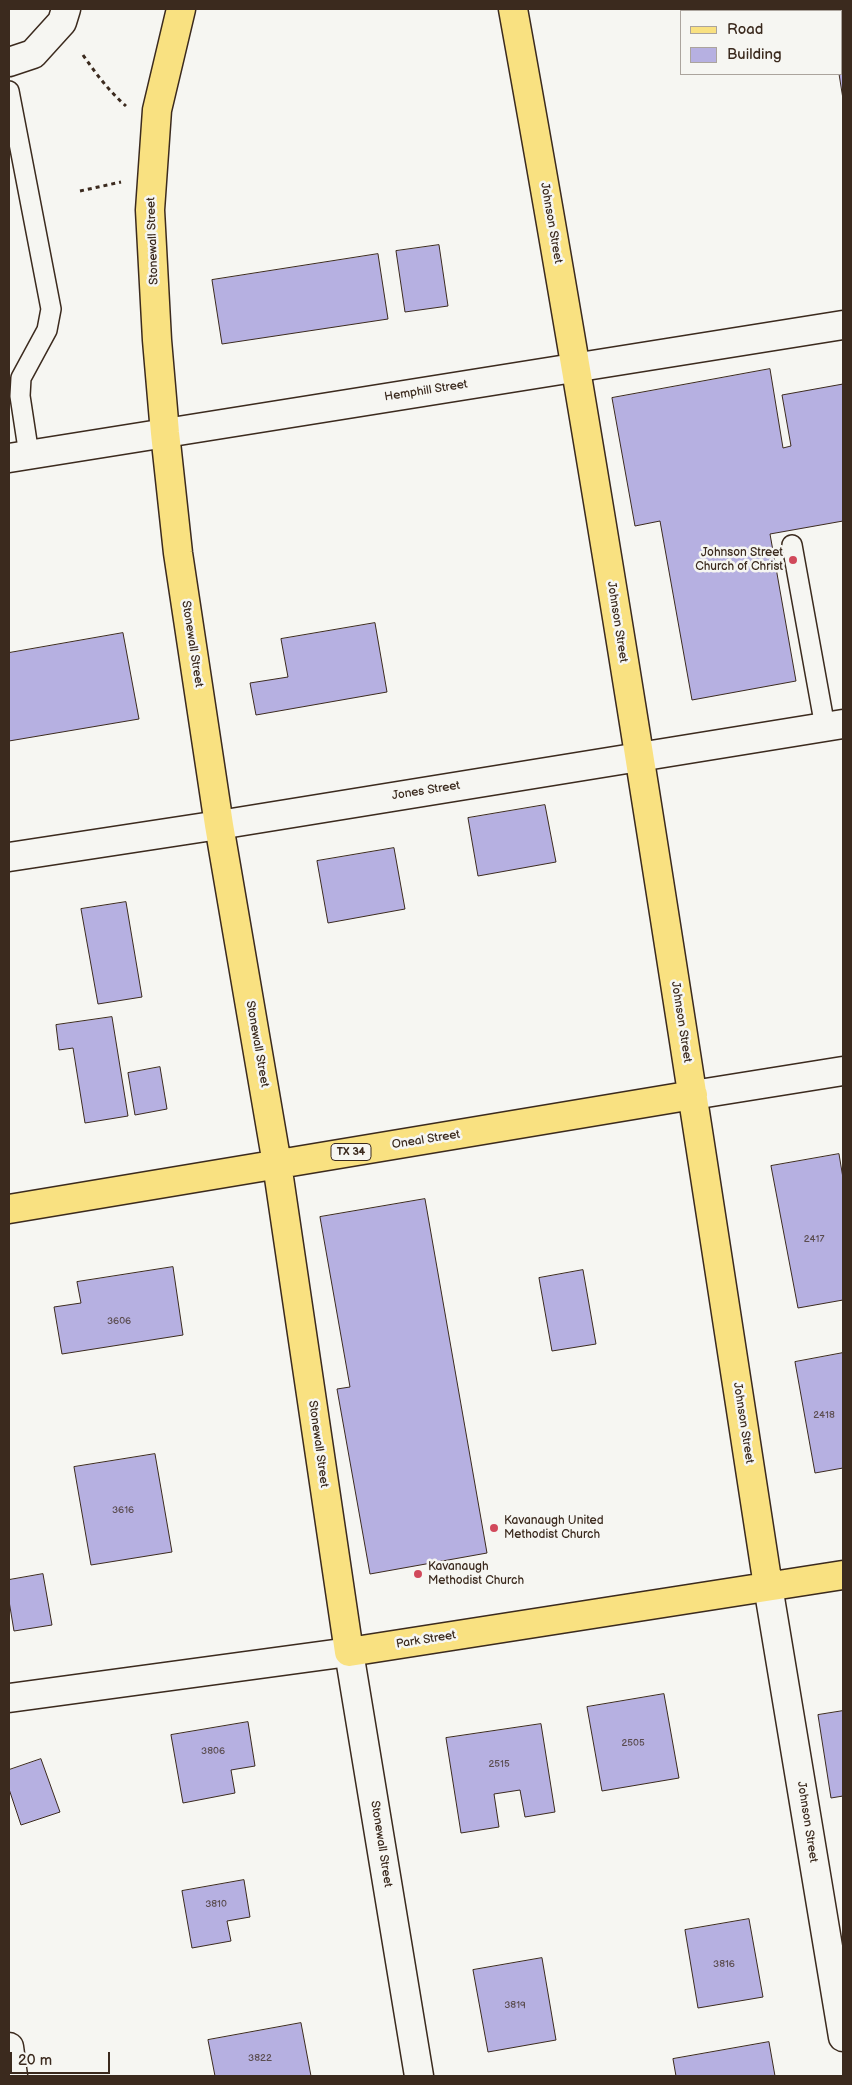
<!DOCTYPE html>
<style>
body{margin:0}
#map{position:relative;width:852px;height:2085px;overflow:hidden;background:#f6f6f2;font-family:"Balsamiq Sans",sans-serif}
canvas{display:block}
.frame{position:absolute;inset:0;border:10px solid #3b2a1e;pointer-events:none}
.legend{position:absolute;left:680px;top:10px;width:162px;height:65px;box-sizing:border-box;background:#f6f6f2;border:1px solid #aba49d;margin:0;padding:6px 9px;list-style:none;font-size:15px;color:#3b2a1e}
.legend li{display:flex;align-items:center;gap:10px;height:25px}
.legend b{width:25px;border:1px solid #aba49d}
.scale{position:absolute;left:10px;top:2052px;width:100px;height:22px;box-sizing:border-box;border:2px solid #3b2a1e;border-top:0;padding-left:6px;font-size:15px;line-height:18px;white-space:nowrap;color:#3b2a1e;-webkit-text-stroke:4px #f6f6f2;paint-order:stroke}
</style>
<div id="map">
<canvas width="852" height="2085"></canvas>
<div class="frame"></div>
<ul class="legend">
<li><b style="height:6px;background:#f9e181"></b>Road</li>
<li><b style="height:14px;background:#b6b0e1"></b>Building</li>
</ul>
<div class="scale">20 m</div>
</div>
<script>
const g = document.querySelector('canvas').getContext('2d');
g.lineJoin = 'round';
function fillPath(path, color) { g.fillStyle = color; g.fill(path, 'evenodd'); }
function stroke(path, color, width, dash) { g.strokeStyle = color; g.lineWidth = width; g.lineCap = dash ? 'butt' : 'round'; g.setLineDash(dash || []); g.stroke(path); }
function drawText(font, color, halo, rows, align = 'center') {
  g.font = font + ' "Balsamiq Sans",sans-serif'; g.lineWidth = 5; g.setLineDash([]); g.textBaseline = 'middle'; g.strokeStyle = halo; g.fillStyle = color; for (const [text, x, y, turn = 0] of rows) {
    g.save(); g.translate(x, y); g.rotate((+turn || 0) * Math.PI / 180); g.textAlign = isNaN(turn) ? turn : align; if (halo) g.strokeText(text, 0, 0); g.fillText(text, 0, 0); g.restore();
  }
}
const building = new Path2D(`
 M829,9H843V99L839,74H841V11H830Z
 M439,245L448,306L405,312L396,251Z
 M378,254L388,319L222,344L212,280Z
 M770,369L783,448L791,446L782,395L843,384V521L770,534L796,681L692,700L660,521L635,526L612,398Z
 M375,623L387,692L256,715L250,683L288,677L281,639Z
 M123,633L139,719L9,741V653Z
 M545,805L556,862L478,876L468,818Z
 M394,848L405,909L328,923L317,861Z
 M126,902L142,997L98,1004L81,909Z
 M112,1017L128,1116L85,1123L73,1048L59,1050L56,1025Z
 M160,1067L167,1109L135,1115L128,1073Z
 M839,1154L843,1178V1300L798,1308L771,1166Z
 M425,1199L487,1553L370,1574L337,1389L350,1387L320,1217Z
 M173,1267L183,1335L62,1354L54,1307L81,1303L77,1282Z
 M583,1270L596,1344L552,1351L539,1278Z
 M843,1353V1468L815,1473L795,1362Z
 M155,1454L172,1552L91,1565L74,1467Z
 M43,1574L52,1625L14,1631L9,1601V1580Z
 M664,1694L679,1778L602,1791L587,1707Z
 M843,1711V1796L831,1798L818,1715Z
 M248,1722L255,1766L231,1770L235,1793L183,1803L171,1735Z
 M541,1724L555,1812L525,1817L520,1790L494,1794L499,1827L461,1833L446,1738Z
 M41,1759L60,1812L21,1825L9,1789V1770Z
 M244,1880L250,1917L227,1921L231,1941L192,1948L182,1891Z
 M749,1919L763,1997L698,2008L685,1930Z
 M542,1958L556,2040L488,2052L473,1970Z
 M301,2023L311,2076H215L208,2040Z
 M769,2042L775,2076H676L673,2059Z`);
fillPath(building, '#b6b0e1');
stroke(building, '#3b2a1e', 1);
const service = new Path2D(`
 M9,91L51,309L47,330L21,378L20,396L29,455
 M792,545L825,727`);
const minor = new Path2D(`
 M9,62L33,54L62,22L66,9
 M9,458L843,325
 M9,857L219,825L843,724
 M693,1095L843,1071
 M768,1586L843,2037
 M9,1698L349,1652
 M9,2047L13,2076`);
const tertiary = new Path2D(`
 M349,1652L419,2076`);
const primary = new Path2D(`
 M181,9L157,110L150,210L157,340L165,433L178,553L219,825L277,1164L349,1652L843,1575
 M513,9C608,533 687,1060 768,1586
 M9,1209L693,1095`);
stroke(service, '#3b2a1e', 22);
stroke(minor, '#3b2a1e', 31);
stroke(tertiary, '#3b2a1e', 31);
stroke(primary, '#3b2a1e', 31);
stroke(new Path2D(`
 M83,55C96,74 109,91 126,106
 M80,191L121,182`), '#3b2a1e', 3, [4, 4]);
stroke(service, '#f6f6f2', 19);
stroke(minor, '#f6f6f2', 28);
stroke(tertiary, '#f6f6f2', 28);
stroke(primary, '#f9e181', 28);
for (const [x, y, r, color] of [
 [793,560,5,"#d1495b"],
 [494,1528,5,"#d1495b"],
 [418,1574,5,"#d1495b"]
]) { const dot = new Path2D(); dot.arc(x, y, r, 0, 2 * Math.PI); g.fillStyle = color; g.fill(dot); stroke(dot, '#f6f6f2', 2); }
drawText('10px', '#5a4c4f', null, [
 ["2417",814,1239],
 ["3606",119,1321],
 ["2418",824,1415],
 ["3616",123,1510],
 ["2505",633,1743],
 ["3806",213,1751],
 ["2515",499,1764],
 ["3810",216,1904],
 ["3816",724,1964],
 ["3819",515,2005],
 ["3822",260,2058]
]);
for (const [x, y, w] of [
 [351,1152,40]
]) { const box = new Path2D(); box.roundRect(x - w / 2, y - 8.5, w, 17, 4); g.fillStyle = '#f6f6f2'; g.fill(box); stroke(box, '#3b2a1e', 1); }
drawText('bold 11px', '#3b2a1e', null, [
 ["TX 34",351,1152]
]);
drawText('12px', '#3b2a1e', '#f6f6f2', [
 ["Johnson Street",551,223,80],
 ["Stonewall Street",153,241,-92],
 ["Hemphill Street",426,391,-9],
 ["Johnson Street",617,622,81],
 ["Stonewall Street",192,644,81],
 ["Jones Street",426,791,-9],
 ["Johnson Street",681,1022,81],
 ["Stonewall Street",257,1044,80],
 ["Oneal Street",426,1140,-9],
 ["Johnson Street",743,1423,81],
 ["Stonewall Street",318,1444,82],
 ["Park Street",426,1640,-9],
 ["Johnson Street",807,1822,81],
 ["Stonewall Street",381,1844,81]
]);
drawText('12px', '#3b2a1e', '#f6f6f2', [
 ["Johnson Street",783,553,"right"],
 ["Church of Christ",783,567,"right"],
 ["Kavanaugh United",504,1521],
 ["Methodist Church",504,1535],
 ["Kavanaugh",428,1567],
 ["Methodist Church",428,1581]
], 'left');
</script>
